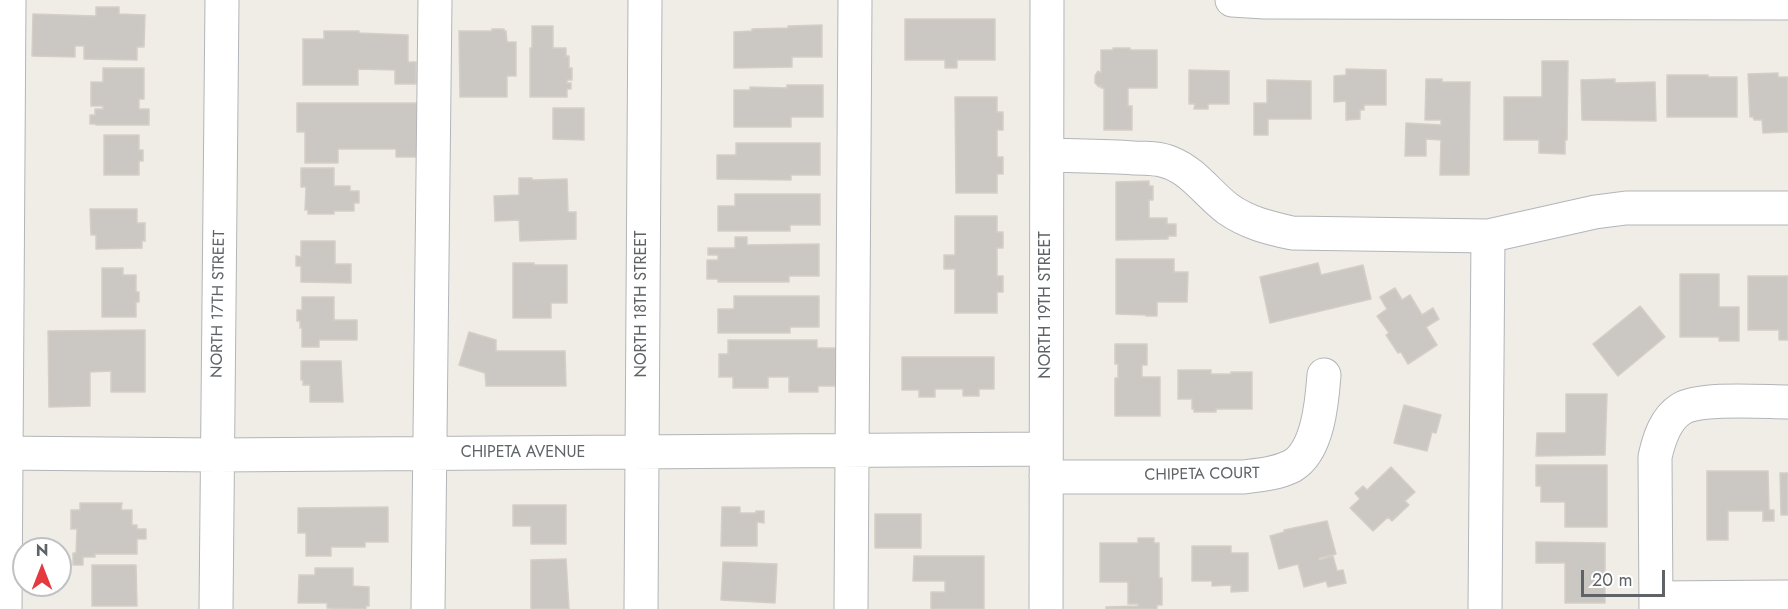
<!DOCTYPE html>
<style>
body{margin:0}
#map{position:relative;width:1788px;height:609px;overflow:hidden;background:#f0ede7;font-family:Jost,sans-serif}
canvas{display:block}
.north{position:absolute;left:12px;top:537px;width:60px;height:60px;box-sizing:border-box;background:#fff;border:2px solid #bfc1c2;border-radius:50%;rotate:0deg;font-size:16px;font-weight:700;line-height:24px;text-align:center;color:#5e6367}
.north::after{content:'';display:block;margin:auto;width:21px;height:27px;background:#e4393e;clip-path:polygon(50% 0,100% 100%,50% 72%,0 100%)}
.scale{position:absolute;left:1581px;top:570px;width:84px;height:27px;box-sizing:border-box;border:3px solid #5e6367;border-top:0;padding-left:8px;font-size:18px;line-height:21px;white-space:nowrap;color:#5e6367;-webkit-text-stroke:4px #fff;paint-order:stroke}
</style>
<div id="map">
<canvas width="1788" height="609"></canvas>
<div class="north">N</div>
<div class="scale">20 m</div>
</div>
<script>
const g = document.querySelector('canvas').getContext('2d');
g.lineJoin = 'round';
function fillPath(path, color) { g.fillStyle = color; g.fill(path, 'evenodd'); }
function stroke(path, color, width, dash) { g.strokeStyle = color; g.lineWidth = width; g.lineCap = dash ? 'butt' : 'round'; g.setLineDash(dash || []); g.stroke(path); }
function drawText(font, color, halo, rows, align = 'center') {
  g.font = font + ' Jost,sans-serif'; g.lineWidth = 4.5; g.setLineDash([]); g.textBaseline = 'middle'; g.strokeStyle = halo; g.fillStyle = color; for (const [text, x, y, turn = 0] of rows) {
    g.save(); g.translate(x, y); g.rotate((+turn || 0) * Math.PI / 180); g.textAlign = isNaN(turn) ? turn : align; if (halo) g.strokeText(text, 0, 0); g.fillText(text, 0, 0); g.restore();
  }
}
const building = new Path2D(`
 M96,7H119V14L145,15L144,47H137V60L84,59V46H75V57L32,56L33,14L96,16Z
 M905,19H995V60H957V68H945V60H905Z
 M822,25V57H792V67L734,68V32L752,31V29L788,28V26Z
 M532,26H553V48H566V56H569V68H572V80H567V83H571V89H567V97H530V48H532Z
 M492,29H504V31H506L507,42H516V76H507V97H460L459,31H492Z
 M324,31H359V33L408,35V62H416V84H395V70L358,69V85H303V39H324Z
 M1113,48H1130V50H1157V88H1128V106H1132V130H1104V88H1101V85L1099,87L1095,83V76L1098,71L1101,73V50H1113Z
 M1542,61H1568L1567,140H1565V154L1539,153V140H1504V97H1542Z
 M103,68H144V99H139V109H149V125H96V124H90V115H95V109H103V106H91V82H103Z
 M1346,69L1386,70V105H1364V110H1360V119L1346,120V101L1334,102V76L1346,75Z
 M1189,70L1229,71V104H1208V109H1194L1195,104H1189Z
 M1778,73V77H1788V132L1763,133L1762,120H1754L1753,117H1750L1748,74Z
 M1667,75H1708V77H1737V117H1667Z
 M1426,79H1442V82H1470L1469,175H1440L1441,140L1426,139V156H1405L1406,123L1441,125V120H1425Z
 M1615,79V83L1655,82L1656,121L1582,120L1581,80Z
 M1267,80L1311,81V119H1268V135H1254V103H1267Z
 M787,85H823V117H791V127H734V90H750V87L787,88Z
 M955,97H997V112H1003V130H997V157H1003V174H997V193H956Z
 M297,103H419L422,157H396V149H338V163H305V132H297Z
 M553,108H584V140L553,139Z
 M104,135H139V150H143V161H139V175H104Z
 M736,143H820V175H791V180L717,179V155H736Z
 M301,168H334V186H350V191H359V203H354V211H334V214H308V210H305L306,187H301Z
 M519,178H532V180L567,179L568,212H576V239L520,241L519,220L495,221L494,196L519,195Z
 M1149,181V186H1153V200H1149V218H1167V224H1176V236H1168V239L1116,240V182Z
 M735,194H820V225H790V231H718V206H735Z
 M90,209H137V223H145V241H142V248L96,249V235H91Z
 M955,216H997V232H1003V248H997V276H1003V292H997V313H955V269H944V255H955Z
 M735,237H747V245L819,244V276H789V282H718V279H707V260H718V255H708V248H735Z
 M301,241H335V264H351V283L301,282V266H296V256L301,257Z
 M1116,259H1174V272H1188L1187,302H1157V316H1146V315L1116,314Z
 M513,263H534V265H567V303H551V318H513Z
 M1318,263L1321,275L1363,265L1371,299L1270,323L1260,277Z
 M102,268H123V275H136V292H139V302H136V317H102Z
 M1680,274H1719V307H1739V341H1719V337H1680Z
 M1748,276H1788V340H1779V330H1748Z
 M1395,288L1402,300L1410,295L1422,315L1433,308L1439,319L1426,327L1437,345L1408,364L1401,352L1398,353L1386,335L1389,333L1377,316L1387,309L1380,297Z
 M734,296H819V327H790V333H718V309H734Z
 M302,297H334V320H357V340H319V347H302V328H300V321H297V310H302Z
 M1640,306L1665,337L1618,376L1593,344Z
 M145,330V392H111V371L90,372V406L49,407L48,331Z
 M469,332L496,340V351H565L566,386H486L485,373L459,365Z
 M728,340H817V348H836V386H818V392H789V377H768V388H733V377H719V354H728Z
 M1115,344H1147V365H1142V377H1160V416H1115V378H1118V364H1115Z
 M902,357H994V389H979V396H963V389H935V397H919V390H902Z
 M301,361H341L343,402H310V385H303V380H301Z
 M1178,370H1211V374H1231V372H1252V409H1216V412H1194V409H1192V399H1178Z
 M1566,394H1607L1605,455L1536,456L1537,433H1566Z
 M1404,405L1441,415L1436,433L1432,432L1427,451L1394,443Z
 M1536,465H1607V527H1565V502H1541V486H1536Z
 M1391,467L1415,492L1405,501L1409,505L1392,521L1388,517L1373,531L1350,508L1360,499L1355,493L1363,486L1367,490Z
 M1707,471H1768L1769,510H1774V521H1763V511H1728V540H1707Z
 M1780,473H1788V515H1781Z
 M80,503H122L121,510H132V525H137V529H146V539H137V554H95V557H83V565H73V553H76L77,529H71V510H80Z
 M513,505H566V544H531V526H513Z
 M388,507V542H365V547H331V556H306V533H298V508Z
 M722,507H740V513H756V511H764V523L757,522V546H721Z
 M875,514H921V548H875Z
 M1327,521L1336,554L1319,558V560L1333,556L1337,571L1343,570L1346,583L1328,587L1326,581L1304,587L1298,564L1279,569L1270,536L1284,532V530Z
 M1138,538H1154V543H1159V578H1162V605H1157V609H1106V607L1138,606V604H1128V582H1100V543H1138Z
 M1536,542L1605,543V603H1565V563H1536Z
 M1192,546H1231V553H1248V591L1231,592V585L1212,586V581H1192Z
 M914,556H984V609H931V592H945V581H913Z
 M566,559L569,609H531V560Z
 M723,562L777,564L775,603L721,600Z
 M92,565H136L137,606H92Z
 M315,568H353V586L369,587V606H366V609L327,608V603H298L299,575H315Z`);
fillPath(building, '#cbc8c3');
stroke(building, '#d5cec6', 1.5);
const minor = new Path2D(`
 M1232,0L1265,2L1788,3
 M1047,155C1076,156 1105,156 1134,158C1146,158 1160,158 1171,163C1194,172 1209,195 1228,209C1248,223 1269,228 1292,233L1488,236L1595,212L1626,208H1788
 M0,453L217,455L1046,449
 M1046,477H1242C1259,475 1276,474 1292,466C1318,451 1322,402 1324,375
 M1656,598L1788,597
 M5,609L9,0
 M216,609L222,0
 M428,609L435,0
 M641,609L645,0
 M851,609L855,0
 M1046,609L1047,0
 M1485,609L1488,236
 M1656,609L1655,457C1659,439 1665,419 1681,409C1701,397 1763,402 1788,402`);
stroke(minor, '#b2b5b9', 35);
stroke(minor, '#fff', 33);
drawText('16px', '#5e6367', '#fff', [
 ["NORTH 17TH STREET",219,304,-89],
 ["NORTH 18TH STREET",642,304,-90],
 ["NORTH 19TH STREET",1046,305,-90],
 ["CHIPETA AVENUE",523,453],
 ["CHIPETA COURT",1202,475,-1]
]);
</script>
